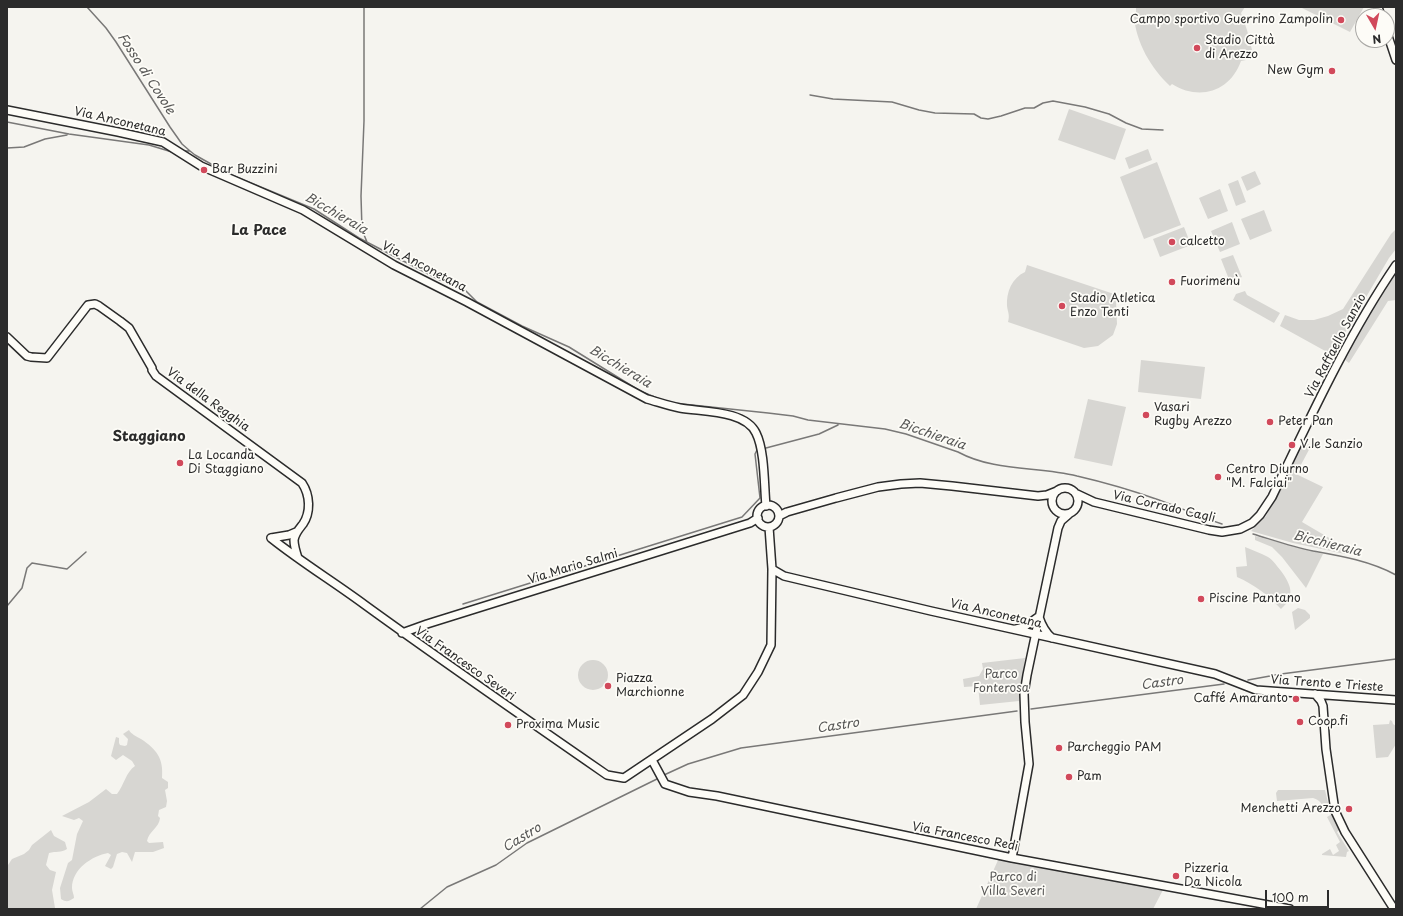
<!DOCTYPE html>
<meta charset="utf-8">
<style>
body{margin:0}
#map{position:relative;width:1403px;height:916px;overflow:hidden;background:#f5f4ef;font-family:"Playpen Sans",sans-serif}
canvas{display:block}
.frame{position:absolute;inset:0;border:8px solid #2b2b2b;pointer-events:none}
.north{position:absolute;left:1355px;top:8px;width:40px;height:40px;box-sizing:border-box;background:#fdfcf7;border:1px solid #a9a8a5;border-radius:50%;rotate:171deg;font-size:11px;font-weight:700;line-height:16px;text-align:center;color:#2b2b2b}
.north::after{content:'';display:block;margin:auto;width:14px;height:18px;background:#d1495b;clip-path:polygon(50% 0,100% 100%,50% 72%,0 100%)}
.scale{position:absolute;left:1265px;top:890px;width:64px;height:18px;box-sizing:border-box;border:2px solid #2b2b2b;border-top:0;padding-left:5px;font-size:12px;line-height:14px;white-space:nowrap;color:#2b2b2b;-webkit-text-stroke:3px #fdfcf7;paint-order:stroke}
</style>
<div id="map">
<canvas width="1403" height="916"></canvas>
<div class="frame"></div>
<div class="north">N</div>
<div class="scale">100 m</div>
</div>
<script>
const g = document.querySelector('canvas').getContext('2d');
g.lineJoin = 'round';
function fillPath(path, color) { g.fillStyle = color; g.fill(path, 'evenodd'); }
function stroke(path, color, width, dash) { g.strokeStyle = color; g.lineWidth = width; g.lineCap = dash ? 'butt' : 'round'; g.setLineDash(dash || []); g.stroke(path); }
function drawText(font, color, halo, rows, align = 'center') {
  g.font = font + ' "Playpen Sans",sans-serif'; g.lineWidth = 3.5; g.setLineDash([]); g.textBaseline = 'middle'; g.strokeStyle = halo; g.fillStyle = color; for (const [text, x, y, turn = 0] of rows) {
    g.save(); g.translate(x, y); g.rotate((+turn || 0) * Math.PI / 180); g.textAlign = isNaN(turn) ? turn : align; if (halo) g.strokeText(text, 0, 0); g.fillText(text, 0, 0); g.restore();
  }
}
fillPath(new Path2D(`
 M1136,7H1245L1241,13L1247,30L1252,50L1246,51V60L1241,61C1230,92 1199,101 1172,84L1170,86C1151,68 1136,43 1134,16H1136Z
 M1300,7H1364L1350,32Z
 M1069,109L1126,129L1115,160L1058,140Z
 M1148,149L1152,160L1129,169L1125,158Z
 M1157,162L1181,225L1144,239L1120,177Z
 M1255,171L1261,184L1247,191L1241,177Z
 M1238,180L1246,202L1236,206L1228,184Z
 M1220,189L1228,211L1208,219L1199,198Z
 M1264,210L1272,231L1250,240L1241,219Z
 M1232,222L1240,244L1220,252L1211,231Z
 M1184,227L1191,245L1160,257L1153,239Z
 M1396,229V249L1389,258L1335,350L1327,352L1280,326L1285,315L1299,320H1314L1328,316L1343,309L1391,234Z
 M1233,255L1242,277L1230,282L1221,259Z
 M1027,265L1117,295L1116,301L1117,324L1113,335L1098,346L1084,348L1008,322C1010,315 1008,313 1007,306C1006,292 1012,278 1025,272Z
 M1396,272V300L1388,301L1349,363L1345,360V356Z
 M1245,291L1247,295L1280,313L1274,323L1233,300L1236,294Z
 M1141,360L1205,367L1201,399L1138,392Z
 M1088,399L1126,407L1112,466L1074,458Z
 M1304,442L1311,446L1296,474L1323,487L1302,522L1348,549L1345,554L1293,543L1251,531L1266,516Z
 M1255,536L1323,554L1306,588L1282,557L1272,547L1255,540Z
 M1245,547C1252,550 1261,553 1268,557C1273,560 1277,566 1281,571C1291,585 1296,596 1281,609C1268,595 1255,585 1237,577L1236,567L1247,566Z
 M1298,608L1305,610L1310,615V618L1295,630L1292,612Z
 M1025,658L1019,701L980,705L978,686L964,687L963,679L979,676L983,669L982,663Z
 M578 675a15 15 0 1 1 30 0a15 15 0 1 1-30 0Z
 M1390,720L1392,721L1393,724L1396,726V744L1388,757L1376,758L1373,725L1389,724Z
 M129,730C131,734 136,736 141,739C156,749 164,758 162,778L168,782V788L165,790L167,801L166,807L159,810L158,816L160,818C159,828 149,831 147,841L149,843L163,842L164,848L153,852H135L132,862L127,853L122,852L117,854L113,867L111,869L105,866L111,855L108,853C92,856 72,869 72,888C72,891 74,895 74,898C69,901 67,903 61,899L60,888L68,863L72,860L77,834L83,821L79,818L74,820L62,816L89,802L106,789L112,794H117C124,785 126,772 135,766L132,761L123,755L116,760L111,756L116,737L119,738V743L120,745L125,746L127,745L128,739L123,734Z
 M1278,790H1325L1330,811L1326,813C1323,806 1321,800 1313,798L1277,801L1276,793Z
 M1332,814L1339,830L1337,832L1349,851L1347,852L1346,857L1322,855V854L1330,849L1333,855L1339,851L1336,845L1340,842L1327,817Z
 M51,830L54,836L65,842L67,849C61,853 56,851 49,853L46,865L50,870L56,872L52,890L55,908L7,909L8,865L12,859L24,854L29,850L32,845Z
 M999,858L1164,888L1153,909H976Z`), '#d7d6d2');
stroke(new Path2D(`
 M87,7L106,28L116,42L170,127L182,144L190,151
 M364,7V121L361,196L362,230L367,242
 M810,95L833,99L892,102L919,110L935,113L974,114L981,118L988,119L1001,116L1025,108H1034L1043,103L1053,101L1085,107L1109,114L1126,123L1142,129L1163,130
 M7,122L69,134L149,145L172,152
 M7,148L24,147L45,139L67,135
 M184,151H190L195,155L227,173L314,209L359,238L440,280L455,284L465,290L477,302L522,326L569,347L640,391L662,400
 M673,403L768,413L793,416L808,420L885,429L906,434L958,452C995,472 1038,466 1077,476C1103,482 1134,491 1159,500C1181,508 1201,517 1222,524
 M766,448L819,434L838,425
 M1253,534C1273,540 1293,547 1313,551C1341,556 1370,561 1396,575
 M463,604L742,517L760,498L755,454L757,450
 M7,606L22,588L27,568L32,563L67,569L86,552
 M1248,680L1281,674L1396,659
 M1031,709L1224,684
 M664,775L688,764L741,748L1017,711
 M420,909L447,887L496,865L527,843L659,778`), '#797877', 1.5);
const secondary = new Path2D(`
 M1378,7L1381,16
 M1387,33L1396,60
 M7,110L118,132L163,142L201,166L303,210L394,265L467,302L647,399C658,402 669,406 680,408C702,412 745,410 756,433C765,451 764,485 766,506
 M7,337L27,356L31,357L47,358L88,305L95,304L99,306L120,321L129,328L152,368V370L156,376L302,483C310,495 311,512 303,524C299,529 295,533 294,540C294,546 296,552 298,558
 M1052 501a13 13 0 1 1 26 0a13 13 0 1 1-26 0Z
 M1077,494L1094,502L1209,530L1222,532L1240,529L1252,523L1260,515L1272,497C1310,418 1347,337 1396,265
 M757 516a11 11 0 1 1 22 0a11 11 0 1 1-22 0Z
 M779,516L787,512L836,498L878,487L901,484L920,483L952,486L1038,496L1047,495L1057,491
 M769,527L772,569L784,576L931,611L1215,674L1256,690L1396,700
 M271,538C301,562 334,582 365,605C445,663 526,719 607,775L624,778L712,719L743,695L758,672L771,645L772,569
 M271,538L289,535L296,532
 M1039,617C1042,626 1045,632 1052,638
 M1016,629L1024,627L1038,617
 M402,633L427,624L750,523L758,518
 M1315,694L1321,701L1323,706L1326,749L1335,811L1345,832L1394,909
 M652,760L665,784L689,792L717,796L1012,858L1290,909
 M1012,858L1029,764L1025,722L1024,694L1027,675L1058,528L1061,521L1069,514`);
stroke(secondary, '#2b2b2b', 10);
stroke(secondary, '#fdfcf7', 7);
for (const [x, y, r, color] of [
 [1341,20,4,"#d1495b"],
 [1197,48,4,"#d1495b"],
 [1332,71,4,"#d1495b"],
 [204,170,4,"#d1495b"],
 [1172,242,4,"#d1495b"],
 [1172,282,4,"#d1495b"],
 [1062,306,4,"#d1495b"],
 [1146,415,4,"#d1495b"],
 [1270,422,4,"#d1495b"],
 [1292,445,4,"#d1495b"],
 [180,463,4,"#d1495b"],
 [1218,477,4,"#d1495b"],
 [1201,599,4,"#d1495b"],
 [608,686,4,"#d1495b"],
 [1296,699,4,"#d1495b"],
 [1300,722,4,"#d1495b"],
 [508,725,4,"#d1495b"],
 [1059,748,4,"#d1495b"],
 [1069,777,4,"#d1495b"],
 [1349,809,4,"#d1495b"],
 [1176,876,4,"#d1495b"]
]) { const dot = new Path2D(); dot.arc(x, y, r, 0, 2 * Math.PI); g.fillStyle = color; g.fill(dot); stroke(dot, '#fdfcf7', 1.5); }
drawText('12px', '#2b2b2b', '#fdfcf7', [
 ["Campo sportivo Guerrino Zampolin",1333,20,"right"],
 ["Stadio Città",1205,41],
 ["di Arezzo",1205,55],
 ["New Gym",1324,71,"right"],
 ["Bar Buzzini",212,170],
 ["calcetto",1180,242],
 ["Fuorimenù",1180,282],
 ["Stadio Atletica",1070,299],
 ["Enzo Tenti",1070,313],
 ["Vasari",1154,408],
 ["Rugby Arezzo",1154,422],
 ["Peter Pan",1278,422],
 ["V.le Sanzio",1300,445],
 ["La Locanda",188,456],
 ["Di Staggiano",188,470],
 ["Centro Diurno",1226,470],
 ["\"M. Falciai\"",1226,484],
 ["Piscine Pantano",1209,599],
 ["Piazza",616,679],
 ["Marchionne",616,693],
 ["Caffé Amaranto",1288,699,"right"],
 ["Coop.fi",1308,722],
 ["Proxima Music",516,725],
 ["Parcheggio PAM",1067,748],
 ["Pam",1077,777],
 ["Menchetti Arezzo",1341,809,"right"],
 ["Pizzeria",1184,869],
 ["Da Nicola",1184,883]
], 'left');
drawText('12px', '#2b2b2b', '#fdfcf7', [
 ["Via Anconetana",120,122,13],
 ["Via Anconetana",424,267,28],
 ["Via Raffaello Sanzio",1336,346,-62],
 ["Via della Regghia",208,400,36],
 ["Via Corrado Cagli",1164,507,13],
 ["Via Mario Salmi",573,567,-17],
 ["Via Anconetana",996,614,13],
 ["Via Francesco Severi",465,664,35],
 ["Via Trento e Trieste",1327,684,4],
 ["Via Francesco Redi",965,837,11]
]);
drawText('12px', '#565655', '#fdfcf7', [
 ["Parco",1001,675],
 ["Fonterosa",1001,689],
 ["Parco di",1013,878],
 ["Villa Severi",1013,892]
]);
drawText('italic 13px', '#585857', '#fdfcf7', [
 ["Fosso di Covole",146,74,57],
 ["Bicchieraia",336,214,30],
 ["Bicchieraia",620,367,31],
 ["Bicchieraia",932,435,19],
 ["Bicchieraia",1327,544,14],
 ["Castro",1162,683,-7],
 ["Castro",838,726,-8],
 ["Castro",522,838,-31]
]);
drawText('bold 14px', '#2b2b2b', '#fdfcf7', [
 ["La Pace",259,231],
 ["Staggiano",149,437]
]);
</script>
